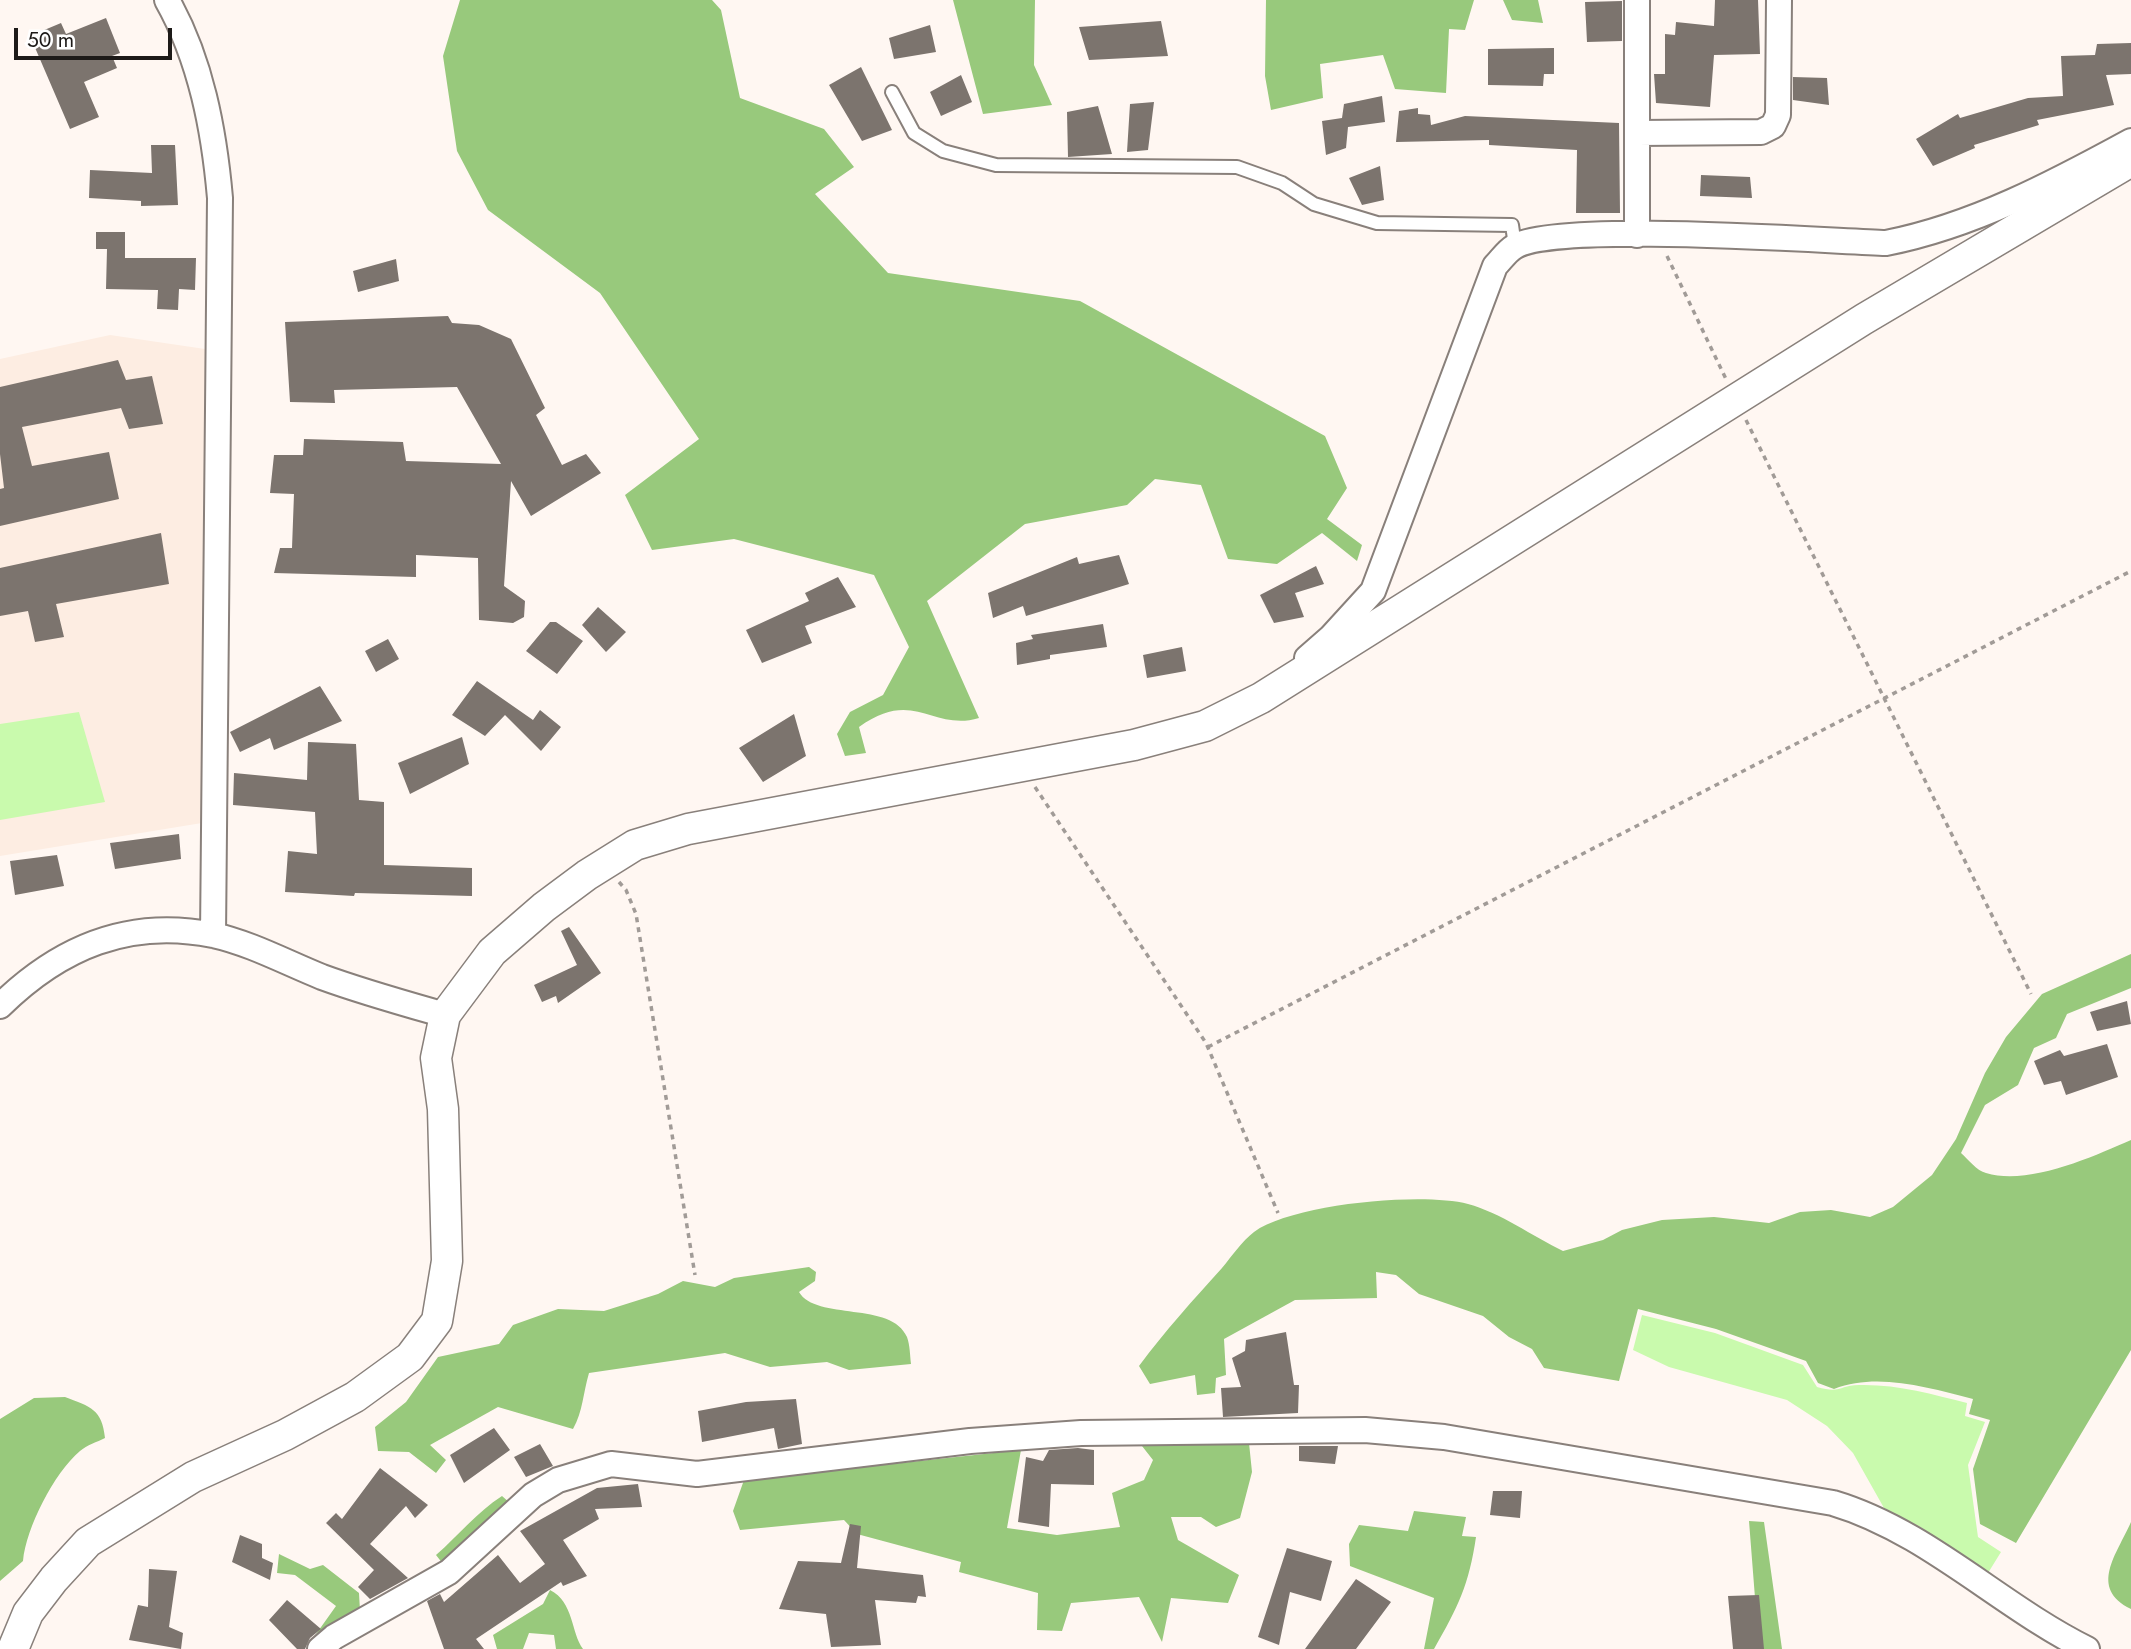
<!DOCTYPE html>
<style>
body{margin:0}
#map{position:relative;width:2131px;height:1649px;overflow:hidden;background:#fff7f2;font-family:Jost,sans-serif}
canvas{display:block}
.scale{position:absolute;left:14px;top:28px;width:158px;height:32px;box-sizing:border-box;border:4px solid #1d1a18;border-top:0;padding-left:9px;font-size:21px;line-height:24px;white-space:nowrap;color:#1d1a18;-webkit-text-stroke:5px #fff;paint-order:stroke}
</style>
<div id="map">
<canvas width="2131" height="1649"></canvas>
<div class="scale">50 m</div>
</div>
<script>
const g = document.querySelector('canvas').getContext('2d');
g.lineJoin = 'round';
function fillPath(path, color) { g.fillStyle = color; g.fill(path, 'evenodd'); }
function stroke(path, color, width, dash) { g.strokeStyle = color; g.lineWidth = width; g.lineCap = dash ? 'butt' : 'round'; g.setLineDash(dash || []); g.stroke(path); }
fillPath(new Path2D(`
 M110,335L205,349L208,822L0,856V359Z`), '#fdede2');
fillPath(new Path2D(`
 M79,712L105,802L0,820V724Z
 M1642,1315L1715,1333L1803,1365L1817,1387C1841,1394 1840,1385 1859,1385C1896,1384 1932,1394 1967,1403L1965,1416L1985,1422L1968,1465L1978,1537L2001,1552L1988,1573L1922,1528L1884,1508L1853,1453L1827,1426L1787,1400L1669,1367L1633,1350Z`), '#c9faad');
fillPath(new Path2D(`
 M460,0H712L721,10L740,98L824,129L854,167L815,194L888,273L1080,301L1325,436L1347,488L1327,519L1362,545L1357,561L1322,533L1277,564L1228,559L1201,485L1155,479L1127,505L1025,524L927,601L979,718C933,732 914,687 859,727L866,753L845,756L837,734L850,712L883,695L909,647L874,575L734,539L652,550L625,495L699,439L600,293L488,210L457,151L443,56Z
 M953,0H1035L1034,65L1052,105L983,114Z
 M1266,0H1474L1465,30L1449,29L1446,93L1395,89L1383,55L1320,64L1323,98L1271,110L1265,76Z
 M1503,0H1538L1543,23L1512,20Z
 M2131,954V988L2067,1014L2056,1038L2034,1048L2018,1085L1985,1105L1961,1153C1968,1159 1977,1171 1986,1173C2028,1186 2092,1157 2131,1140V1350L2016,1543L1980,1524L1973,1469L1990,1420L1969,1414L1973,1399C1929,1388 1878,1372 1834,1389L1818,1383L1806,1361L1716,1329L1638,1309L1619,1381L1544,1368L1532,1349L1509,1337L1483,1316L1419,1294L1396,1275L1376,1272L1377,1298L1295,1300L1224,1339L1226,1375L1216,1378L1215,1393L1197,1395L1195,1375L1150,1384L1139,1366C1165,1331 1193,1300 1222,1268C1232,1256 1242,1241 1254,1232C1293,1204 1421,1192 1468,1204C1501,1213 1532,1236 1563,1251L1603,1240L1622,1230L1662,1220L1714,1217L1769,1223L1800,1212L1831,1210L1870,1217L1893,1207L1932,1175L1956,1139L1985,1073L2006,1037L2042,994Z
 M809,1267L816,1272L815,1281L799,1292C816,1321 892,1301 907,1337C910,1345 910,1356 911,1364L849,1370L827,1362L770,1367L725,1353L589,1373C583,1393 583,1411 573,1429L498,1407L430,1445L446,1460L436,1473L409,1452L378,1451L375,1427L406,1402L438,1357L499,1344L513,1325L558,1309L604,1311L658,1294L683,1281L715,1287L734,1278Z
 M65,1397C91,1407 102,1409 105,1438C97,1442 87,1445 80,1451C54,1473 26,1528 23,1561L0,1581V1419L34,1398Z
 M1193,1443H1249L1252,1472L1240,1518L1216,1527L1201,1517H1171L1178,1540L1239,1575L1228,1603L1171,1598L1162,1642L1139,1597L1071,1603L1062,1631L1037,1630L1038,1593L959,1572L961,1562L857,1534L844,1520L740,1530L733,1511L744,1480L1021,1450L1007,1528L1057,1535L1120,1527L1112,1493L1144,1480L1153,1460L1142,1446Z
 M502,1496L510,1503L443,1564L436,1555C459,1535 477,1512 502,1496Z
 M1414,1511L1466,1517L1462,1536L1476,1537C1469,1585 1458,1607 1434,1649H1424L1434,1598L1350,1566L1349,1544L1359,1525L1408,1531Z
 M1749,1521L1764,1522L1782,1649H1759Z
 M2131,1522V1609C2088,1588 2117,1554 2131,1522Z
 M279,1554L310,1569L323,1565L359,1593L360,1611L309,1644L336,1606L295,1575L277,1573Z
 M550,1590C574,1602 571,1633 583,1649H556L554,1635L529,1633L523,1649H497L493,1635L543,1604Z`), '#98c97c');
fillPath(new Path2D(`
 M1715,0H1758L1760,54L1714,55L1710,107L1656,103L1654,74H1665V34L1675,35L1676,22L1714,26Z
 M1622,1V41L1587,42L1585,2Z
 M106,18L120,53L112,56L117,68L84,82L99,117L70,129L30,36L61,23L66,34Z
 M1161,21L1168,56L1089,60L1079,27Z
 M930,25L936,52L894,59L889,38Z
 M2131,43V74L2106,75L2114,105L2037,120L2039,125L1974,145L1975,148L1933,166L1916,139L1958,114L1960,118L2028,98L2063,96L2061,56L2095,55L2097,44Z
 M1554,48V74H1544L1543,86L1488,85V49Z
 M861,67L892,130L862,141L829,85Z
 M961,75L972,102L941,116L930,92Z
 M1793,77L1827,78L1829,105L1793,100Z
 M1382,96L1385,122L1348,127L1346,148L1326,155L1322,121L1342,118L1344,104Z
 M1154,102L1148,150L1127,152L1130,104Z
 M1098,106L1112,154L1068,157L1067,112Z
 M1418,108V114L1430,115L1431,125L1465,116L1619,123L1620,213H1576L1577,150L1489,145V140L1396,142L1399,111Z
 M151,145H175L178,205L141,206V201L89,198L90,170L152,173Z
 M1380,166L1384,200L1362,205L1349,178Z
 M1701,175L1750,177L1752,198L1700,196Z
 M96,232H125V258H196L195,290L179,289L178,310L157,309L158,290L106,289L107,249H96Z
 M396,259L399,281L358,292L353,271Z
 M448,316L452,323L479,325L511,339L545,408L536,415L562,465L586,454L601,473L531,516L511,481L504,586L525,601L524,617L513,623L479,620L478,558L416,555V577L274,573L280,548H292L294,494L270,493L274,455H303L304,439L403,442L406,461L501,464L457,387L334,390L335,403L290,402L285,322Z
 M118,360L126,380L152,376L163,424L129,429L121,408L22,427L32,466L109,452L119,499L0,526V489L4,488L0,454V387Z
 M161,533L169,584L56,604L64,637L35,642L28,611L0,616V568Z
 M1119,555L1129,584L1026,616L1023,606L993,618L988,593L1077,557L1079,564Z
 M1316,566L1324,584L1295,593L1304,617L1274,623L1260,595Z
 M838,577L856,607L805,626L812,643L762,663L746,630L809,601L805,593Z
 M598,607L626,632L606,652L582,625Z
 M550,622H556L583,641L557,674L526,651Z
 M1103,624L1107,647L1050,655V659L1017,665L1016,643L1033,639L1031,635Z
 M388,639L399,659L376,672L365,651Z
 M1182,647L1186,671L1147,678L1143,655Z
 M477,681L533,720L540,710L561,727L541,751L505,715L485,736L452,715Z
 M320,686L342,721L274,750L270,738L240,752L230,732Z
 M794,714L806,756L763,782L739,748Z
 M462,737L469,764L410,794L398,763Z
 M308,742L356,744L359,800L384,802V865L472,868V896L355,893L354,896L285,892L288,851L317,854L315,812L233,805L234,773L307,780Z
 M179,834L181,859L115,869L110,843Z
 M57,855L64,886L15,895L10,861Z
 M569,927L601,973L558,1003L556,996L542,1002L534,985L577,965L561,931Z
 M2127,1001L2131,1024L2097,1031L2090,1012Z
 M2107,1044L2118,1077L2066,1095L2061,1081L2044,1085L2034,1061L2060,1050L2064,1056Z
 M1286,1332L1294,1385H1299L1298,1413L1223,1417L1221,1388L1241,1387L1232,1358L1245,1351L1246,1340Z
 M796,1399L802,1444L778,1449L774,1428L702,1442L698,1411L746,1402Z
 M494,1428L510,1450L464,1483L450,1455Z
 M540,1444L553,1466L526,1477L514,1457Z
 M1299,1446H1338L1335,1464L1299,1461Z
 M1078,1448L1094,1450V1485L1051,1484L1049,1527L1018,1522L1026,1457L1043,1461L1049,1450Z
 M380,1468L428,1505L415,1518L406,1506L370,1544L408,1578L370,1599L358,1587L374,1570L326,1523L336,1513L342,1519Z
 M638,1484L642,1507L595,1509L599,1519L563,1540L587,1576L563,1586L561,1582L476,1639L484,1649H444L427,1601L440,1594L444,1602L498,1555L520,1583L545,1564L520,1531L597,1488Z
 M1493,1491H1522L1520,1518L1490,1515Z
 M850,1524L861,1526L857,1568L923,1575L926,1597L918,1596L916,1603L875,1600L881,1645L831,1647L826,1614L779,1609L798,1561L841,1563Z
 M240,1535L262,1544V1558L273,1563L270,1580L232,1562Z
 M1287,1548L1332,1561L1321,1601L1290,1592L1279,1645L1258,1637Z
 M149,1569L177,1571L169,1627L183,1633L181,1649L129,1640L138,1605L148,1607Z
 M1356,1579L1391,1602L1356,1649H1305Z
 M1759,1595L1764,1649H1733L1728,1596Z
 M287,1600L321,1629L310,1638L305,1649H297L269,1620Z`), '#7c746e');
const service = new Path2D(`
 M892,92L914,133L943,151L996,165L1237,167L1282,183L1314,204L1377,223L1512,225L1515,246`);
const minor = new Path2D(`
 M167,0C201,60 214,130 220,198L213,935
 M1637,0V235
 M1638,133L1761,132L1773,126L1778,115L1779,0
 M1307,658L1331,637L1373,591L1495,266C1501,260 1507,251 1514,247C1553,221 1825,241 1886,243C1973,226 2054,183 2131,141
 M0,1006C60,947 129,918 213,935C250,943 287,963 322,977C363,992 403,1003 445,1015
 M320,1649L334,1637L449,1572L533,1495L558,1480L611,1464L697,1474L970,1441L1081,1433L1365,1430L1444,1437L1833,1503C1927,1531 2000,1606 2087,1649`);
const tertiary = new Path2D(`
 M13,1649L28,1613L54,1579L88,1542L193,1477L285,1435L355,1397L410,1357L437,1321L447,1261L443,1109L436,1058L445,1015L492,952L544,907L587,875L635,845L688,829L1134,745L1205,726L1261,698L1864,319L2131,161`);
stroke(service, '#89807b', 16);
stroke(minor, '#89807b', 28);
stroke(tertiary, '#89807b', 33);
stroke(new Path2D(`
 M1667,256L1726,379
 M1746,420L2031,994
 M1035,787L1206,1043L1278,1213
 M619,882L626,890L636,914L695,1275
 M1208,1047L2131,571`), '#a19b97', 3.5, [5, 5]);
stroke(service, '#fff', 12);
stroke(minor, '#fff', 24);
stroke(tertiary, '#fff', 30);
</script>
